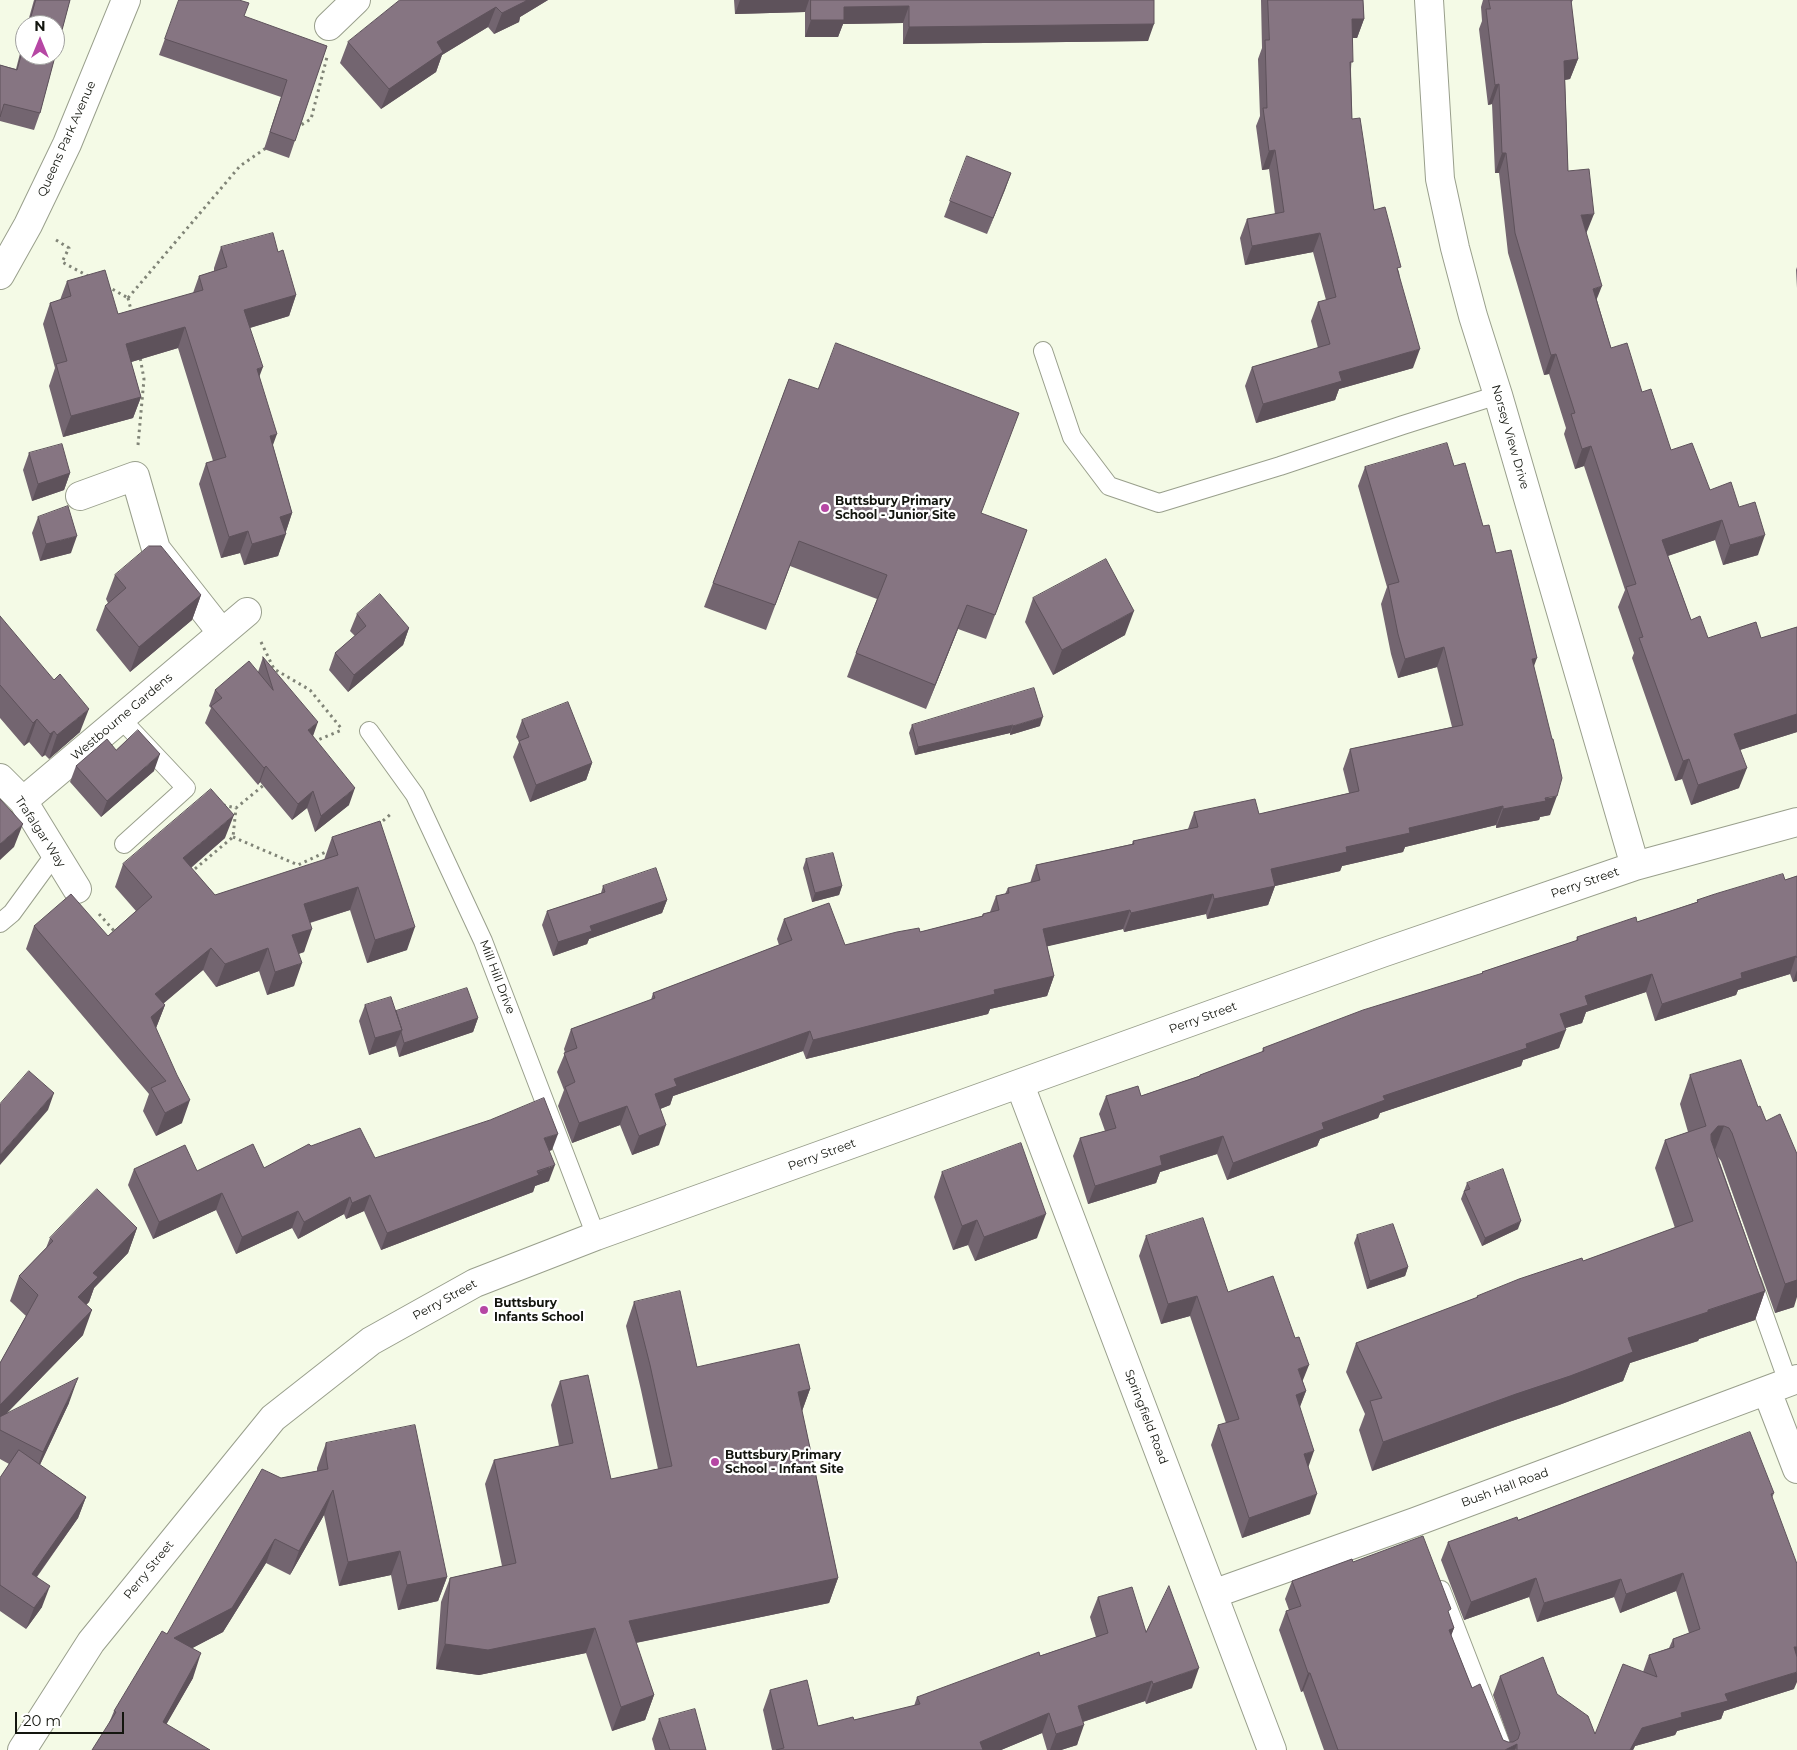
<!DOCTYPE html>
<style>
body{margin:0}
#map{position:relative;width:1797px;height:1750px;overflow:hidden;background:#f4fae6;font-family:Montserrat,sans-serif}
canvas{display:block}
.north{position:absolute;left:15px;top:15px;width:50px;height:50px;box-sizing:border-box;background:#fff;border:1px solid #a1a19f;border-radius:50%;rotate:0deg;font-size:14px;font-weight:700;line-height:20px;text-align:center;color:#13150e}
.north::after{content:'';display:block;margin:auto;width:18px;height:22px;background:#b647a4;clip-path:polygon(50% 0,100% 100%,50% 72%,0 100%)}
.scale{position:absolute;left:15px;top:1712px;width:109px;height:22px;box-sizing:border-box;border:2px solid #13150e;border-top:0;padding-left:6px;font-size:15px;line-height:18px;white-space:nowrap;color:#13150e;-webkit-text-stroke:4px #fff;paint-order:stroke}
</style>
<div id="map">
<canvas width="1797" height="1750"></canvas>
<div class="north">N</div>
<div class="scale">20 m</div>
</div>
<script>
const g = document.querySelector('canvas').getContext('2d');
g.lineJoin = 'round';
function stroke(path, color, width, dash) { g.strokeStyle = color; g.lineWidth = width; g.lineCap = dash ? 'butt' : 'round'; g.setLineDash(dash || []); g.stroke(path); }
function fillPath(path, color) { g.fillStyle = color; g.fill(path, 'evenodd'); }
function drawText(font, color, halo, rows, align = 'center') {
  g.font = font + ' Montserrat,sans-serif'; g.lineWidth = 4.5; g.setLineDash([]); g.textBaseline = 'middle'; g.strokeStyle = halo; g.fillStyle = color; for (const [text, x, y, turn = 0] of rows) {
    g.save(); g.translate(x, y); g.rotate((+turn || 0) * Math.PI / 180); g.textAlign = isNaN(turn) ? turn : align; if (halo) g.strokeText(text, 0, 0); g.fillText(text, 0, 0); g.restore();
  }
}
const service = new Path2D(`
 M1043,351L1072,437L1109,486L1159,503L1280,466L1403,425L1498,395
 M121,719L186,788L124,844
 M369,731L415,795L483,941L596,1236
 M0,923L12,913L55,854
 M1752,1281L1788,1382
 M1441,1590L1503,1750`);
const minor = new Path2D(`
 M1429,0L1440,179L1455,248L1473,316L1498,395L1635,866
 M329,26L356,0
 M80,496L135,476L156,549L222,633
 M0,778L23,801L77,889
 M23,801L247,612
 M1020,1085L1272,1750
 M1767,1391L1797,1469
 M1213,1594L1415,1522L1797,1379
 M22,1750L91,1642L273,1418L371,1341L475,1283L596,1236L1382,953L1635,866L1797,822`);
const tertiary = new Path2D(`
 M0,275L28,225L67,144L126,0`);
stroke(service, '#999f8c', 20);
stroke(minor, '#999f8c', 30);
stroke(tertiary, '#999f8c', 30);
stroke(new Path2D(`
 M296,128L311,119L327,57
 M56,240L69,248L62,262L88,276
 M107,286L128,298
 M128,298L240,166L266,148
 M128,298L132,314
 M138,445L144,379L140,357
 M261,642L274,669L310,690L341,728
 M314,743L318,740L342,730
 M223,805L236,808L265,784
 M378,825L392,813
 M233,837L298,865L328,851
 M190,873L233,837L236,808
 M99,914L116,933`), '#808477', 3, [2.5, 4]);
stroke(service, '#fff', 18);
stroke(minor, '#fff', 28);
stroke(tertiary, '#fff', 28);
fillPath(new Path2D(`
 M34,0H70L40,113L34,130L0,121V65L16,69L25,34V55L55,25H27Z
 M179,0L327,46L289,158L264,149L281,97L159,55Z
 M400,0H548L520,17L519,22L494,34L488,27L442,55L436,72L381,109L340,63L348,42Z
 M734,0H1154L1148,41L903,44V23L843,24L838,37H805V12L735,14Z
 M1261,0H1363L1364,19L1357,38H1353L1351,69L1352,119L1374,210L1399,272L1413,368L1339,389L1335,400L1256,423L1245,386L1252,367L1318,348L1311,321L1318,302L1326,300L1313,252L1245,265L1240,238L1247,219L1275,214L1269,169L1262,170L1256,126L1260,116L1258,59L1262,48Z
 M1483,0H1573L1571,3L1578,59L1570,79L1565,80L1568,171L1586,234L1597,300L1611,348L1642,392L1671,450L1710,490L1739,507L1758,555L1723,565L1715,540L1668,556L1691,620L1708,638H1761L1797,627V732L1740,750L1739,788L1691,805L1682,779L1675,781L1632,658L1634,653L1618,607L1625,590L1584,466L1575,469L1564,434L1566,428L1549,374L1544,375L1508,253L1499,173H1495L1492,104L1488,105L1479,29L1482,21L1481,7Z
 M1011,173L987,234L944,217L950,201Z
 M221,247L278,252L296,295L289,316L250,328L273,446L292,513L278,556L244,565L240,553L221,558L199,484L206,463L213,461L178,348L131,362L141,397L133,418L63,437L49,386L55,368L43,324L50,303L60,300L67,281L118,314L193,293L199,276L214,271V268Z
 M1797,267V288L1796,270Z
 M789,379L981,514L1027,530L986,639L958,629L926,709L847,677L856,653L877,599L790,566L766,630L704,607Z
 M29,453L70,473L64,490L32,501L23,470Z
 M1454,466L1496,553L1534,666L1550,815L1540,817L1539,820L1496,828V825L1405,847L1403,852L1342,866L1340,871L1275,886L1268,905L1207,919L1206,914L1124,932L1123,929L1047,946L1054,976L1047,996L990,1009L988,1014L806,1059L803,1051L673,1096L670,1105L660,1109L659,1145L632,1155L620,1125L572,1143L558,1106L564,1090L557,1072L565,1053L564,1049L571,1029L651,1000L653,993L779,945L777,939L784,919L845,945L920,932L982,916L983,914L990,912L996,896L1005,894L1008,888L1030,883L1036,865L1132,844L1133,841L1188,829L1194,812L1259,814L1349,793L1343,769L1350,749L1452,727L1437,667L1398,678L1391,654L1381,604L1387,587L1358,486L1365,467Z
 M38,517L71,553L40,561L32,533Z
 M115,575L201,595L192,620L130,672L96,630L105,606L108,603L106,599Z
 M1033,598L1125,635L1053,675L1025,622Z
 M357,614L409,628L403,645L348,692L329,670L335,653L355,636L350,631Z
 M0,616L80,732L49,759L45,755L42,757L29,742L24,746L0,718Z
 M263,657L313,736L349,805L315,832L307,808L292,820L260,782L258,785L205,723L211,708L209,706L215,690L258,672Z
 M522,720L592,763L586,780L530,802L513,757L519,742L516,737Z
 M912,725L1040,726L1010,735V733L915,755L909,733Z
 M116,750L154,771L101,817L70,782L76,766Z
 M332,837L407,950L367,963L350,910L310,923L304,952L299,954L294,986L267,995L259,971L216,987L203,970L163,1004L165,1005L156,1028L182,1123L156,1136L143,1111L149,1094L26,949L34,926L108,936L136,911L115,887L123,864L225,838L191,868L215,895L324,860Z
 M806,859L842,886L839,895L812,902L803,868Z
 M1797,876V981L1793,982L1790,974L1738,990L1736,995L1655,1021L1646,992L1586,1012L1582,1023L1565,1028L1559,1048L1523,1060L1521,1066L1380,1113L1378,1118L1320,1139L1317,1146L1227,1180L1217,1154L1160,1172L1156,1183L1088,1204L1073,1156L1080,1138L1105,1131L1099,1114L1106,1096H1141L1199,1076L1200,1075L1262,1052L1263,1048L1482,974V972L1576,941L1577,937L1637,922L1697,902V900L1785,880Z
 M603,886L667,900L662,913L589,939L587,944L553,956L542,925L547,911L601,893Z
 M365,1005L396,1011L478,1018L473,1032L399,1057L396,1046L369,1055L359,1021Z
 M1741,1060L1794,1307L1775,1313L1721,1161L1718,1157L1765,1291L1755,1320L1699,1339L1698,1341L1630,1363L1623,1381L1559,1405L1506,1423L1372,1471L1359,1430L1365,1414L1346,1372L1356,1343L1476,1298L1477,1296L1583,1261L1675,1228L1655,1168L1665,1140L1688,1132L1680,1104L1690,1075Z
 M311,1146L375,1158L552,1150L549,1151V1181L535,1186L533,1192L381,1250L364,1211L346,1219L344,1214L298,1239L292,1228L236,1254L216,1210L153,1239L128,1185L134,1169L197,1171L264,1168Z
 M942,1172L1037,1238L975,1261L968,1245L953,1250L934,1197Z
 M1467,1183L1518,1229L1482,1246L1461,1199Z
 M137,1228L128,1253L94,1288L89,1302L86,1305L83,1335L7,1413L69,1403L40,1465L86,1497L78,1518L37,1577L42,1607L26,1629L0,1611V1478L9,1464L0,1459V1363L26,1316L10,1301L19,1276L46,1248L50,1238Z
 M1357,1235L1408,1267L1405,1276L1367,1289L1354,1243Z
 M1146,1236L1228,1292L1303,1382L1306,1391L1300,1407L1308,1467L1310,1514L1242,1538L1211,1445L1218,1425L1226,1423L1190,1316L1161,1324L1139,1256Z
 M634,1302L697,1367L810,1389L802,1411L838,1578L829,1603L636,1643L654,1695L645,1720L612,1731L586,1653L479,1675L436,1669L441,1602L450,1578L502,1566L485,1484L494,1460L559,1446L551,1405L560,1381L611,1479L658,1469L641,1390L626,1326Z
 M326,1443L447,1577L438,1601L398,1610L391,1575L339,1586L324,1515L290,1575L266,1563L223,1632L192,1648L193,1678L166,1724L109,1723L114,1711L167,1634L281,1478L317,1471V1468Z
 M1774,1493L1772,1498L1794,1689L1724,1711L1721,1719L1677,1731L1675,1735L1635,1746L1633,1750H1324L1303,1691L1301,1692L1279,1630L1286,1611L1289,1610L1285,1599L1292,1581L1353,1562L1449,1615L1454,1628L1451,1635L1472,1688L1503,1740L1508,1742H1510L1493,1695L1500,1676L1557,1694L1595,1734L1643,1672L1649,1655L1669,1648L1673,1639L1689,1633L1676,1591L1620,1613L1614,1597L1537,1622L1529,1597L1464,1620L1441,1560L1448,1542L1518,1520Z
 M1098,1597L1146,1632L1192,1688L1146,1704L1145,1701L1083,1722L1077,1745L1061,1750H1047L1042,1733L1001,1750H772L763,1710L770,1690L818,1726L854,1720L914,1706L917,1697L1096,1637L1090,1617Z
 M659,1719L706,1750H655L652,1739Z`), '#736570');
fillPath(new Path2D(`
 M524,0H548L520,17L519,22L494,34L502,13Z
 M740,0H809L805,12L735,14Z
 M909,6L903,23L843,24L838,37H805L811,20L844,7Z
 M496,7L488,27L442,55L436,72L381,109L389,89L437,42Z
 M1352,19H1364L1357,38H1345Z
 M1154,24L1148,41L903,44L909,27Z
 M1578,59L1570,79L1557,81L1564,61Z
 M1499,84L1492,104L1488,105L1495,85Z
 M1275,150L1269,169L1262,170L1269,151Z
 M1502,153H1506L1499,173H1495Z
 M1011,173L1005,190L987,234L993,218Z
 M1594,214L1586,234L1581,215Z
 M1320,233L1313,252L1245,265L1252,246Z
 M1602,286L1594,306L1593,289Z
 M296,295L289,316L236,332L244,310Z
 M185,327L178,348L118,366L126,344Z
 M1420,349L1413,368L1339,389L1335,400L1256,423L1263,404L1339,372Z
 M1556,354L1549,374L1544,375L1551,355Z
 M263,367L255,388L257,369Z
 M141,397L133,418L63,437L71,416Z
 M277,434L269,456L270,436Z
 M1591,446L1584,466L1575,469L1582,449Z
 M70,473L64,490L32,501L38,484Z
 M292,513L285,534L280,517Z
 M1722,520L1715,540L1655,560L1662,540Z
 M248,531L240,553L221,558L229,537Z
 M286,534L278,556L244,565L252,544Z
 M1765,535L1758,555L1723,565L1730,545Z
 M77,536L71,553L40,561L46,544Z
 M201,595L192,620L130,672L139,647Z
 M967,605L958,629L926,709L935,685Z
 M1134,611L1125,635L1053,675L1062,650Z
 M409,628L403,645L348,692L354,675Z
 M1444,647L1437,667L1398,678L1405,659Z
 M1537,658L1530,677L1532,659Z
 M89,709L80,732L49,759L57,735Z
 M1797,714V732L1727,754L1734,734Z
 M1043,717L1040,726L1010,735L1013,726Z
 M37,719L29,742L24,746L33,723Z
 M318,722L312,739L308,730Z
 M1013,725L1010,733L915,755L918,747Z
 M54,731L45,755L42,757L50,734Z
 M160,754L154,771L101,817L107,801Z
 M1689,759L1682,779L1675,781L1683,761Z
 M592,763L586,780L530,802L536,785Z
 M266,766L260,782L258,785L264,768Z
 M1747,768L1739,788L1691,805L1698,785Z
 M355,788L349,805L315,832L321,816Z
 M313,791L307,808L292,820L298,804Z
 M1557,796L1550,815L1540,817L1539,820L1496,828L1503,809Z
 M1503,806L1496,825L1405,847L1403,852L1342,866L1340,871L1275,886L1268,905L1207,919L1214,899L1271,869L1409,828Z
 M234,815L225,838L175,881L183,858Z
 M23,824L14,847L0,860V844Z
 M842,886L839,895L812,902L815,893Z
 M358,887L350,910L295,927L304,904Z
 M1213,894L1206,914L1124,932L1131,913Z
 M667,900L662,913L589,939L587,944L553,956L558,942L590,926Z
 M1130,910L1123,929L1036,949L1043,929Z
 M415,927L407,950L367,963L375,940Z
 M312,929L304,952L284,958L292,935Z
 M211,948L203,970L147,1017L155,994Z
 M268,948L259,971L216,987L225,964Z
 M1796,956L1790,974L1738,990L1736,995L1655,1021L1662,1004L1741,973Z
 M302,963L294,986L267,995L275,972Z
 M1797,970V981L1793,982Z
 M1652,974L1646,992L1586,1012L1582,1023L1553,1032L1560,1014L1585,996Z
 M1054,976L1047,996L990,1009L988,1014L806,1059L813,1040L994,990Z
 M165,1005L156,1028L151,1017Z
 M478,1018L473,1032L399,1057L404,1043Z
 M402,1030L395,1046L369,1055L375,1038Z
 M1566,1030L1559,1048L1523,1060L1521,1066L1380,1113L1378,1118L1320,1139L1317,1146L1227,1180L1233,1163L1322,1123L1383,1096L1526,1044Z
 M810,1031L803,1051L673,1096L670,1105L648,1114L655,1094L674,1079Z
 M54,1093L48,1110L0,1165V1155Z
 M190,1100L182,1123L156,1136L165,1113Z
 M627,1106L620,1125L572,1143L579,1123Z
 M666,1125L659,1145L632,1155L639,1136Z
 M1718,1126H1724L1713,1155L1711,1134Z
 M558,1134L552,1150L538,1155L544,1138Z
 M1223,1136L1217,1154L1160,1172L1156,1183L1088,1204L1095,1186L1160,1156Z
 M555,1165L549,1181L535,1186L533,1192L381,1250L387,1233Z
 M222,1193L216,1210L153,1239L159,1222Z
 M370,1195L364,1211L346,1219L352,1203Z
 M350,1197L344,1214L298,1239L304,1222Z
 M298,1211L292,1228L236,1254L242,1237Z
 M1046,1214L1037,1238L975,1261L984,1237Z
 M977,1220L968,1245L953,1250L962,1226Z
 M1521,1221L1518,1229L1482,1246L1485,1238Z
 M137,1228L128,1253L94,1288L89,1302L69,1322L78,1297L93,1273Z
 M1408,1267L1405,1276L1367,1289L1370,1281Z
 M1797,1276V1297L1794,1307L1775,1313L1785,1284Z
 M1765,1291L1755,1320L1699,1339L1698,1341L1630,1363L1623,1381L1559,1405L1506,1423L1372,1471L1383,1442L1628,1338Z
 M1197,1296L1190,1316L1161,1324L1168,1304Z
 M92,1310L83,1335L0,1420V1405Z
 M1309,1365L1301,1385L1298,1369Z
 M78,1378L69,1403L34,1477L43,1452Z
 M810,1389L801,1414L798,1392Z
 M1306,1391L1298,1411L1296,1395Z
 M1314,1451L1307,1471L1304,1454Z
 M333,1490L324,1515L290,1575L299,1551Z
 M1317,1494L1310,1514L1242,1538L1249,1518Z
 M86,1497L78,1518L24,1594L32,1574Z
 M275,1539L266,1563L223,1632L166,1662L174,1638Z
 M400,1551L391,1575L339,1586L348,1562Z
 M1683,1573L1676,1591L1620,1613L1626,1594Z
 M447,1577L438,1601L398,1610L407,1585Z
 M838,1578L829,1603L620,1646L629,1621Z
 M1536,1578L1529,1597L1464,1620L1471,1602Z
 M1621,1579L1614,1597L1537,1622L1544,1603Z
 M50,1586L42,1607L26,1629L34,1608Z
 M595,1628L586,1653L479,1675L436,1669L445,1644Z
 M1454,1628L1447,1647L1449,1630Z
 M1794,1647H1797V1665Z
 M201,1653L193,1678L154,1746L163,1722Z
 M1199,1668L1192,1688L1146,1704L1153,1684Z
 M1797,1672V1682L1794,1689L1724,1711L1721,1719L1677,1731L1675,1735L1635,1746L1633,1750H1630L1642,1728L1681,1713L1725,1694Z
 M1308,1673H1310L1303,1691L1301,1692Z
 M1152,1681L1145,1701L1070,1726L1078,1706Z
 M654,1695L645,1720L612,1731L621,1707Z
 M1049,1713L1042,1733L1001,1750H977L980,1742Z
 M1084,1725L1077,1745L1061,1750H1050L1056,1734Z
 M1517,1744L1515,1750H1505Z`), '#5e525b');
const building = new Path2D(`
 M36,0H70L40,113L4,104L0,117V65L17,70L25,41V55H55V25H29Z
 M179,0H239L249,3L244,16L327,46L295,141L270,132L287,80L165,39Z
 M400,0H526V1L502,13L496,7L437,42L443,52L389,89L348,42Z
 M811,0H1154V24L909,27V6L844,7V20H811Z
 M1268,0H1363L1364,19H1352L1353,62H1350L1352,119L1360,118L1374,210L1385,207L1401,267L1397,268L1420,349L1339,372L1342,381L1263,404L1252,367L1330,344L1318,302L1336,297L1320,233L1252,246L1247,219L1284,212L1275,150L1269,151L1263,108H1267L1265,40H1269Z
 M1489,0H1571L1578,59L1564,61L1568,171L1589,169L1594,214L1581,215L1602,286L1593,289L1611,348L1627,343L1642,392L1651,389L1671,450L1692,443L1710,490L1731,482L1739,507L1755,502L1765,535L1730,545L1722,520L1662,540L1691,620L1700,616L1708,638L1756,622L1761,638L1797,627V714L1734,734L1747,768L1698,785L1689,759L1683,761L1639,638L1643,637L1626,587L1636,584L1591,446L1582,449L1571,414L1575,413L1556,354L1551,355L1515,233L1506,153H1502L1499,84L1495,85L1486,9H1490Z
 M967,156L1011,173L993,218L950,201Z
 M273,233L278,252L283,250L296,295L244,310L263,367L257,369L277,434L270,436L292,513L280,517L286,534L252,544L248,531L229,537L206,463L226,457L185,327L126,344L141,397L71,416L56,364L67,361L50,303L71,296L67,281L105,270L118,314L203,290L199,276L227,267L221,247Z
 M836,343L1019,413L981,513L1027,530L995,615L967,605L935,685L856,653L887,575L799,541L775,605L713,583L789,379L818,389Z
 M1447,443L1454,466L1465,463L1483,526L1489,525L1496,553L1511,550L1537,658L1532,659L1552,739H1553L1562,778L1557,796L1545,798L1546,801L1503,809V806L1409,828L1410,833L1346,847L1347,852L1271,869L1275,886L1214,899L1213,894L1131,913L1130,910L1043,929L1054,976L994,990L995,994L813,1040L810,1031L674,1079L677,1086L655,1094L666,1125L639,1136L627,1106L579,1123L565,1087L575,1082L564,1053L577,1048L571,1029L655,998L653,993L792,940L784,919L829,903L845,945L897,932L919,928L920,932L983,916V914L999,910L996,896L1009,893L1008,888L1040,880L1036,865L1134,844L1133,841L1198,827L1194,812L1255,799L1259,814L1359,791L1350,749L1463,725L1444,647L1405,659L1398,634L1388,585L1399,582L1365,467Z
 M62,444L70,473L38,484L29,453Z
 M68,506L77,536L46,544L38,517Z
 M149,546H161L201,595L139,647L105,606L126,588L115,575Z
 M1106,559L1134,611L1062,650L1033,598Z
 M380,594L409,628L354,675L335,653L366,626L357,614Z
 M0,616L54,680L60,674L89,709L57,735L54,731L50,734L37,719L33,723L0,685Z
 M263,657L318,722L308,730L355,788L321,816L313,791L298,804L266,766L264,768L211,706L222,698L215,690L249,661L273,690Z
 M1034,688L1043,717L1013,726V725L918,747L912,725Z
 M568,702L592,763L536,785L519,741L529,737L522,720Z
 M138,730L160,754L107,801L76,766L107,739L116,750Z
 M211,789L234,815L183,858L215,895L338,855L332,837L380,821L415,927L375,940L358,887L304,904L312,929L292,935L302,963L275,972L268,948L225,964L211,948L155,994L165,1005L151,1017L177,1075L190,1100L165,1113L151,1088L166,1081L34,926L71,894L108,936L152,897L123,864Z
 M0,799L23,824L0,844Z
 M833,853L842,886L815,893L806,859Z
 M656,868L667,900L590,926L592,931L558,942L547,911L605,892L603,886Z
 M1783,874L1785,880L1797,876V958L1796,956L1741,973L1742,978L1662,1004L1652,974L1585,996L1588,1005L1560,1014L1566,1030L1526,1044L1527,1048L1383,1096L1385,1100L1322,1123L1324,1129L1233,1163L1223,1136L1160,1156L1162,1165L1095,1186L1080,1138L1116,1128L1106,1096L1138,1086L1141,1096L1200,1076V1075L1264,1051L1263,1048L1363,1010L1483,973L1482,972L1578,940L1577,937L1636,917L1637,922L1698,902L1697,900L1715,894Z
 M467,988L478,1018L404,1043L401,1032L402,1030L396,1011Z
 M391,997L402,1030L375,1038L365,1005Z
 M1741,1060L1758,1107L1760,1106L1766,1121L1780,1114L1797,1154V1280L1785,1284L1732,1133L1729,1128L1724,1126H1718L1711,1134V1140L1765,1291L1708,1310V1312L1628,1338L1633,1352L1570,1376L1516,1394L1383,1442L1370,1401L1382,1398L1356,1343L1478,1297L1477,1296L1519,1279L1582,1258L1583,1261L1693,1221L1665,1140L1706,1126L1690,1075Z
 M29,1071L54,1093L0,1155V1104Z
 M544,1098L558,1134L544,1138L555,1165L537,1171L539,1175L387,1233L370,1195L352,1203L350,1197L304,1222L298,1211L242,1237L222,1193L159,1222L134,1169L185,1145L197,1171L253,1144L264,1168L309,1144L311,1146L360,1128L375,1158L490,1120Z
 M1021,1143L1046,1214L984,1237L977,1220L962,1226L942,1172Z
 M1503,1169L1521,1221L1485,1238L1464,1191L1470,1189L1467,1183Z
 M97,1189L137,1228L93,1273L98,1277L78,1297L92,1310L0,1405V1363L38,1295L19,1276L53,1241L50,1238Z
 M1203,1218L1228,1292L1273,1276L1295,1338L1299,1337L1309,1365L1298,1369L1306,1391L1296,1395L1314,1451L1304,1454L1317,1494L1249,1518L1218,1425L1239,1419L1197,1296L1168,1304L1146,1236Z
 M1393,1224L1408,1267L1370,1281L1357,1235Z
 M680,1291L697,1367L799,1344L810,1389L798,1392L838,1578L629,1621L654,1695L621,1707L595,1628L488,1650L445,1644L450,1578L516,1563L494,1460L573,1443L560,1381L588,1375L611,1479L672,1466L650,1365L634,1302Z
 M78,1378L43,1452L0,1430V1417Z
 M415,1425L447,1577L407,1585L400,1551L348,1562L333,1490L299,1551L275,1539L232,1608L174,1638L201,1653L163,1722L210,1750H92L116,1712L114,1711L162,1631L167,1634L262,1469L281,1478L328,1469L326,1456V1443Z
 M1750,1432L1774,1493L1771,1494L1797,1564V1647H1794L1797,1657V1672L1725,1694L1728,1701L1681,1713L1682,1717L1642,1728L1630,1750H1517V1744L1505,1750H1338L1310,1673H1308L1286,1611L1301,1606L1292,1581L1352,1559L1353,1562L1423,1536L1451,1609L1448,1611L1454,1628L1449,1630L1472,1688L1480,1684L1503,1740L1508,1742H1513L1518,1739L1520,1733L1500,1676L1543,1657L1557,1694L1588,1716L1595,1734L1623,1664L1657,1677L1649,1655L1674,1647L1673,1639L1700,1629L1683,1573L1626,1594L1621,1579L1544,1603L1536,1578L1471,1602L1448,1542L1517,1517L1518,1520Z
 M19,1450L86,1497L32,1574L50,1586L34,1608L0,1585V1478Z
 M1169,1586L1199,1668L1153,1684L1152,1681L1078,1706L1084,1725L1056,1734L1049,1713L980,1742L983,1750H776L784,1748L770,1690L807,1680L818,1726L853,1717L854,1720L920,1704L917,1697L1039,1652L1040,1656L1108,1633L1098,1597L1132,1587L1146,1632Z
 M695,1709L706,1750H670L659,1719Z`);
fillPath(building, '#867582');
stroke(building, '#5e525b', 1);
for (const [x, y, r, color] of [
 [825,508,5,"#b647a4"],
 [484,1310,5,"#b647a4"],
 [715,1462,5,"#b647a4"]
]) { const dot = new Path2D(); dot.arc(x, y, r, 0, 2 * Math.PI); g.fillStyle = color; g.fill(dot); stroke(dot, '#fff', 2); }
drawText('12px', '#13150e', '#fff', [
 ["Queens Park Avenue",67,139,-66],
 ["Norsey View Drive",1510,437,74],
 ["Westbourne Gardens",122,717,-40],
 ["Trafalgar Way",40,832,57],
 ["Perry Street",1585,883,-19],
 ["Mill Hill Drive",497,977,69],
 ["Perry Street",1203,1018,-20],
 ["Perry Street",822,1155,-20],
 ["Perry Street",445,1300,-29],
 ["Springfield Road",1146,1417,69],
 ["Bush Hall Road",1505,1488,-20],
 ["Perry Street",149,1570,-51]
]);
drawText('bold 12px', '#13150e', '#fff', [
 ["Buttsbury Primary",835,501],
 ["School - Junior Site",835,515],
 ["Buttsbury",494,1303],
 ["Infants School",494,1317],
 ["Buttsbury Primary",725,1455],
 ["School - Infant Site",725,1469]
], 'left');
</script>
